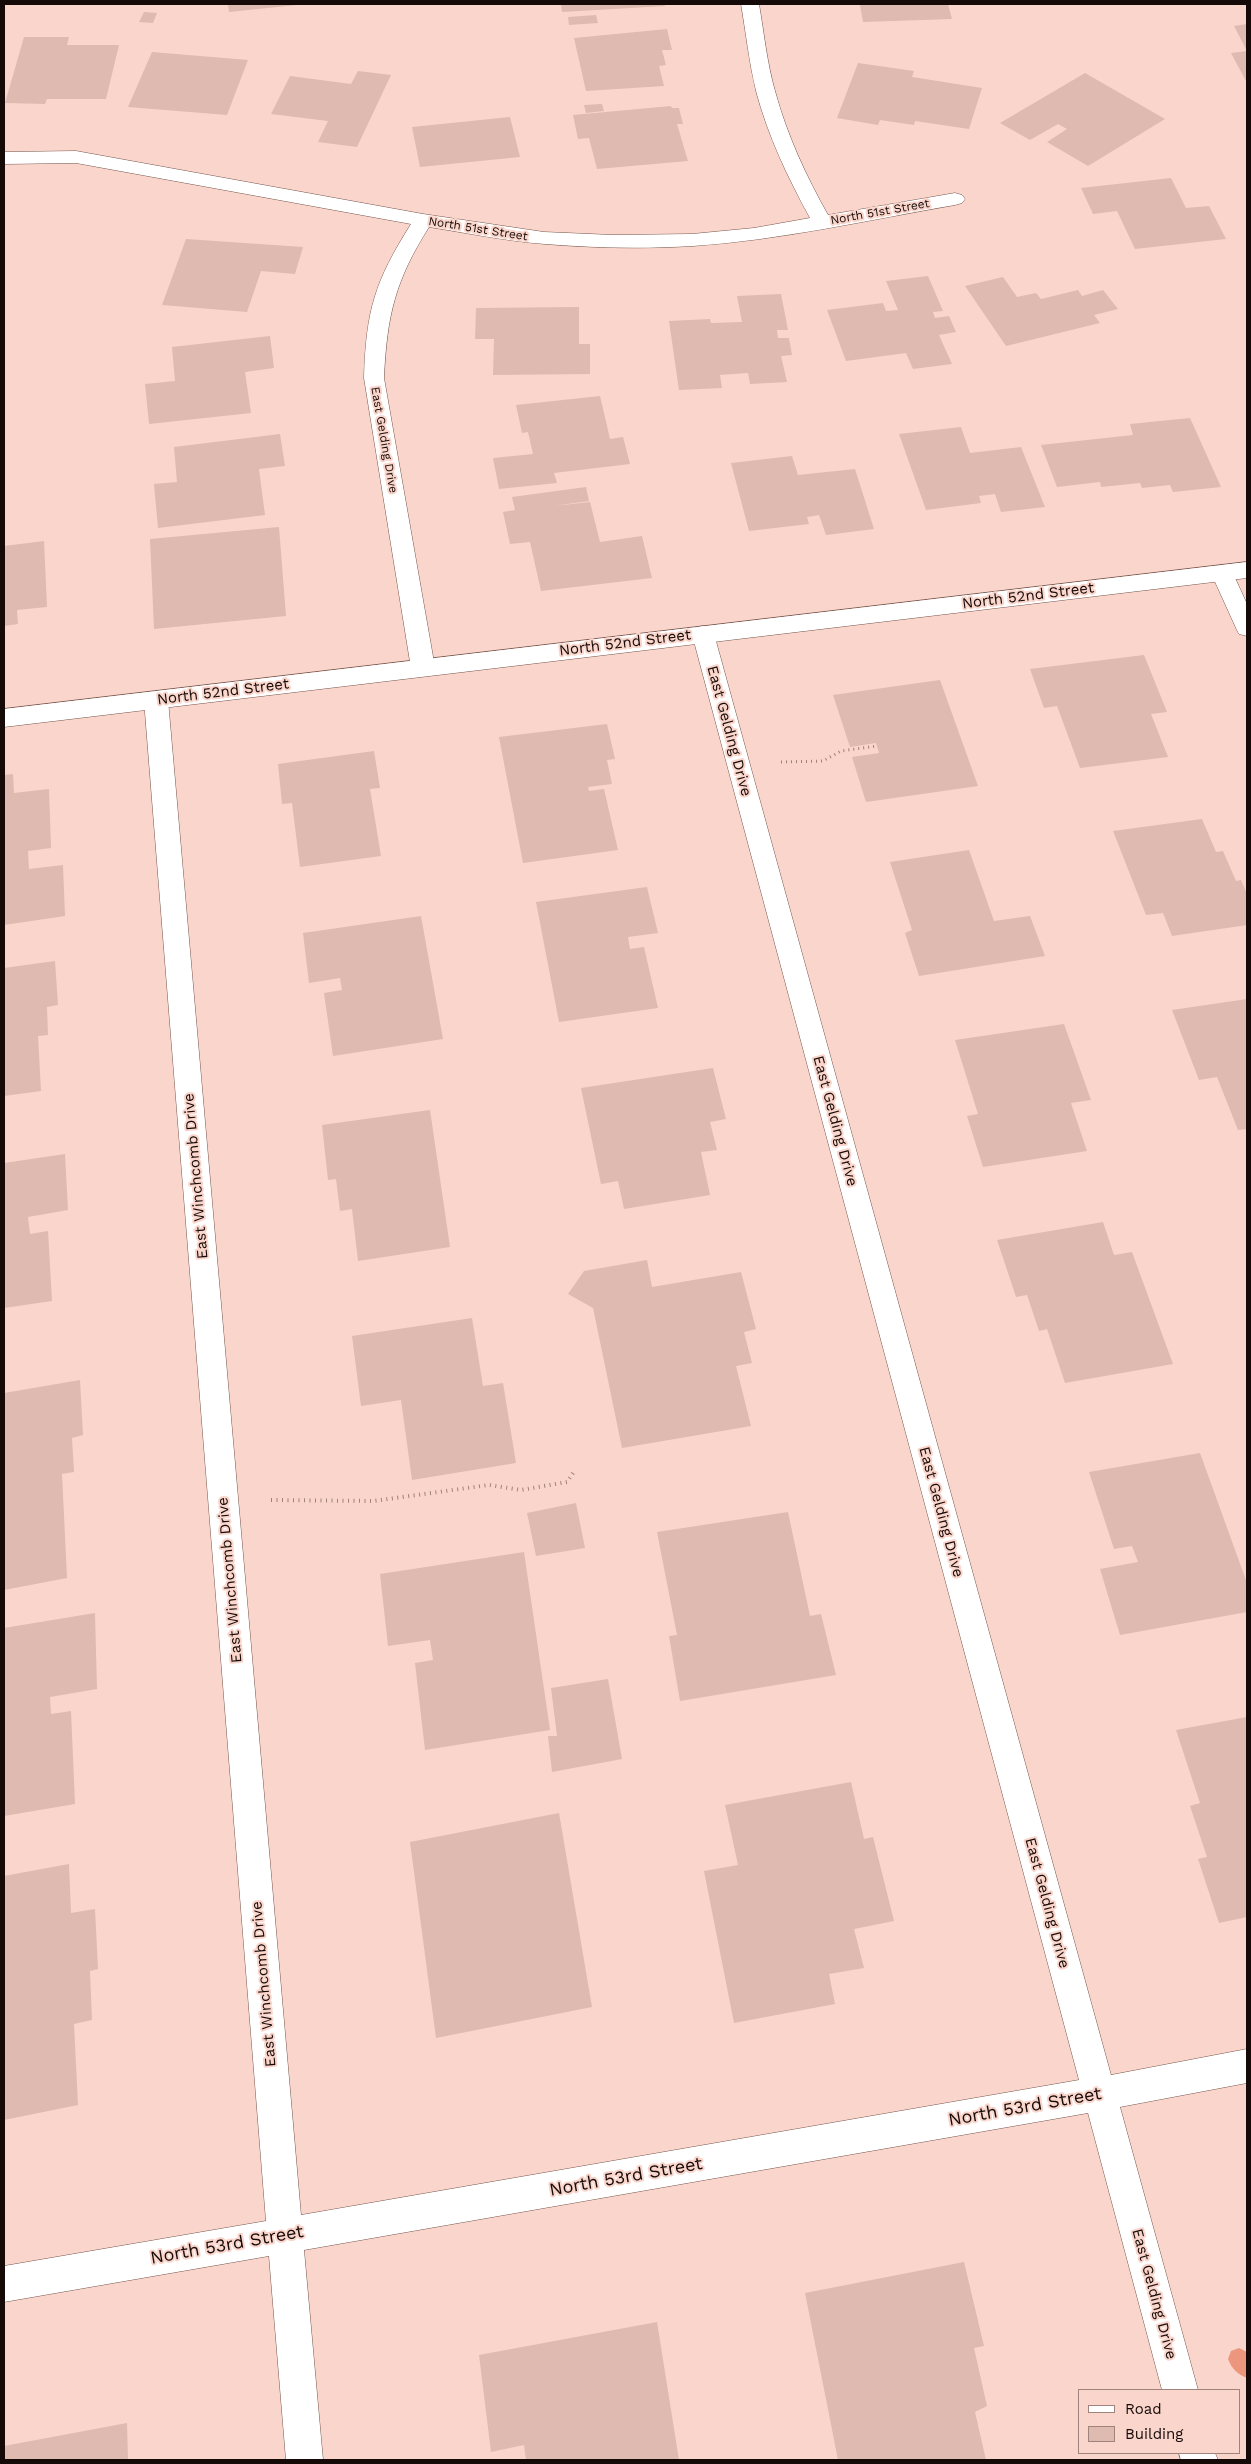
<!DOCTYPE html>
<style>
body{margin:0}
#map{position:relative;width:1251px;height:2464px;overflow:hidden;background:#fad5cb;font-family:"Work Sans",sans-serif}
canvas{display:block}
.frame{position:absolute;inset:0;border:5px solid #150a07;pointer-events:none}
.legend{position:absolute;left:1078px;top:2389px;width:162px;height:65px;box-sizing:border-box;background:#fad5cb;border:1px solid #9e847d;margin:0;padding:6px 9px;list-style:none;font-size:15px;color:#150a07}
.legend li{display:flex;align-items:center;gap:10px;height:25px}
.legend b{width:25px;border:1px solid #9e847d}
</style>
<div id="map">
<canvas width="1251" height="2464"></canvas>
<div class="frame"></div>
<ul class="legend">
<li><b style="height:6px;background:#fff"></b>Road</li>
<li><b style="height:14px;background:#debab0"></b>Building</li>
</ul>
</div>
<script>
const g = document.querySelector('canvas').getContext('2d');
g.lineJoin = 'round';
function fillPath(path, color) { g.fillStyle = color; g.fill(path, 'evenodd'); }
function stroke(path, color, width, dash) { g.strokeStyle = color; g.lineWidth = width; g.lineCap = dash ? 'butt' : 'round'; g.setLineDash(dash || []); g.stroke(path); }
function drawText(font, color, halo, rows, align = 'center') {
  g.font = font + ' "Work Sans",sans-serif'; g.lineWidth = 4; g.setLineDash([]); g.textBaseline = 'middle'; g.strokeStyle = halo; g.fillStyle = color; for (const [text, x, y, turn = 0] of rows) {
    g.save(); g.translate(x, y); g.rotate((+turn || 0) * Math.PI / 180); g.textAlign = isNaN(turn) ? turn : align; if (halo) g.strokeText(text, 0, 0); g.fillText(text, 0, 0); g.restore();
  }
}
fillPath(new Path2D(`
 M1239,2348L1247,2352V2378C1237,2374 1232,2369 1228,2359L1231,2351Z`), '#ec967d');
fillPath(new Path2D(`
 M228,4H297V5L229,12Z
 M561,4H664L665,6L562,12Z
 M867,4H948L952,19L863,22L860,5Z
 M144,12L157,13L153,23L139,22Z
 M596,15L598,23L569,25L568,17Z
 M1247,24V51L1234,26Z
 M667,29L672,50H662L666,65L659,66L664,86L586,91L574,38Z
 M24,37H69L67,45H119L106,99H47L45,104L5,103Z
 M1247,51V83L1231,53Z
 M152,52L248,60L227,115L128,107Z
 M858,63L914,71L912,77L982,88L969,129L915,121L914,125L880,120L878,125L837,118Z
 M358,71L391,75L357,147L318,142L328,121L271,114L290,76L351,84Z
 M1085,73L1165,119L1088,166L1047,142L1067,129L1058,124L1030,140L1000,123Z
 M602,104L604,111L586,113L584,105Z
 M671,106L672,108H679L683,124H677L688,161L597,169L589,138L578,139L573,115Z
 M510,117L520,157L420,167L412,127Z
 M1171,178L1186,208L1209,206L1226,239L1135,249L1117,211L1093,214L1081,188Z
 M186,239L303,247L295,274L261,271L247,312L162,305Z
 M928,276L943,311L933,312L935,318L949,316L956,332L939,335L952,364L913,369L906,353L846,361L827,310L883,303L886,311L898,310L886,281Z
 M1003,277L1017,297L1036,293L1041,299L1078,290L1082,296L1103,290L1118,309L1094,315L1100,323L1006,346L965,286Z
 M781,294L788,330H777L778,338H789L792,355L781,356L787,382L750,384L748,373L720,375L722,388L679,390L669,321L710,319L711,323L742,322L737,296Z
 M579,307V344H590V374L493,375L494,339H475L476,308Z
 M270,336L274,368L245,372L251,413L149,424L145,384L175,381L172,347Z
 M600,396L610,439L623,437L630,464L554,473L557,483L499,489L493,458L533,454L528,432L522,433L516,405Z
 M1190,418L1221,487L1173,492L1170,485L1142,488L1140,483L1101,487L1100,482L1057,487L1041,445L1133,435L1130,424Z
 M961,427L970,453L1021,447L1045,507L1001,512L995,494L979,496L981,503L926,510L899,434Z
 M280,434L285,466L259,469L265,515L158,528L154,484L177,482L174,447Z
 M792,456L798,475L855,469L874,529L826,535L819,515L807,517L809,524L749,531L731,463Z
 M586,487L589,501L553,506L590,502L600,542L642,536L652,578L541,591L530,542L510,544L503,512L515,510L512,497Z
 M279,527L286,616L154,629L150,539Z
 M44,541L47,607L17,610L18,624L4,626V546Z
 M1144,655L1167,712L1151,714L1168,757L1080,768L1057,706L1044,708L1030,669Z
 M940,680L978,786L866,802L852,757L879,753L876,743L850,747L833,695Z
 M607,724L615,759L607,760L612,784L588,787L589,791L604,789L618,850L523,863L499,737Z
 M374,751L380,788L370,789L381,856L300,867L292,803L282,804L278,764Z
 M13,774L14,793L49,789L51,848L28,851L29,869L63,865L65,916L4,925V775Z
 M1202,819L1216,852L1223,851L1236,881L1241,880L1247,894V925L1172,936L1163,913L1146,915L1113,831Z
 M969,850L994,921L1030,916L1045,956L919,976L905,933L912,930L890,862Z
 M647,887L658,933L628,937L630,949L644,947L658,1008L559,1022L536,902Z
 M421,916L443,1039L333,1056L324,993L342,990L340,978L309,983L303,933Z
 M55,961L58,1005L47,1007L48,1035L38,1036L41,1091L4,1096V968Z
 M1247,999V1129L1238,1130L1217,1077L1199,1080L1172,1010Z
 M1064,1024L1091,1100L1071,1103L1087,1151L983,1167L967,1116L978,1114L955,1040Z
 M713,1068L726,1119L710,1122L717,1150L701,1152L710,1195L624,1209L618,1181L601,1184L581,1088Z
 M430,1110L450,1247L358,1261L352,1209L340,1211L336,1179L328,1180L322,1125Z
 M65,1154L68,1210L28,1217L30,1234L48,1231L52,1301L4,1308V1163Z
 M1103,1222L1114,1255L1132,1252L1173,1364L1065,1383L1047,1329L1039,1331L1027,1295L1016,1297L997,1240Z
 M647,1260L652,1287L741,1272L756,1329L744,1332L752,1363L736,1366L751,1426L622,1448L593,1308L568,1294L584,1271Z
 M472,1318L483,1386L503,1383L516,1463L412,1480L401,1400L361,1406L352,1336Z
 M80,1380L83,1435L72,1438L74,1472L62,1474L67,1578L4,1590V1393Z
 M1200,1453L1247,1583V1612L1120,1635L1100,1569L1138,1562L1132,1546L1114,1549L1089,1472Z
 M576,1503L585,1548L536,1556L527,1513Z
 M788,1512L810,1616L821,1614L836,1675L680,1701L669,1636L677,1635L657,1532Z
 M524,1552L550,1730L425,1750L415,1663L433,1660L430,1640L388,1646L380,1574Z
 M95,1613L97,1689L50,1697L51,1714L71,1711L75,1804L4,1816V1628Z
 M608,1679L622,1759L552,1772L548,1736H557L551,1688Z
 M1247,1717V1917L1219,1923L1198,1859L1207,1857L1190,1806L1200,1803L1176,1730Z
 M851,1782L864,1839L873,1837L894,1921L854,1929L864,1968L829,1974L835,2004L734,2023L704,1871L738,1865L725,1805Z
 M559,1813L592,2007L436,2038L410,1842Z
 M69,1864L71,1913L95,1909L98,1969L90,1971L92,2020L74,2024L78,2105L4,2120V1876Z
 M964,2262L984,2346L974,2348L987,2406L975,2412L986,2460H838L805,2293Z
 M657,2322L679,2460H526L524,2445L491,2452L479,2355Z
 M127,2423L128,2460H4V2446Z`), '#debab0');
const minor = new Path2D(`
 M741,4H759C764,33 767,63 775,91C787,135 806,176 828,215L955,193L962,195L965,199L962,203L955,205C868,220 781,240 693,246C644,249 594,248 545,244C506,241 467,233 429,227C395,281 387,315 384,378L435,668L431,674L423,676L415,674L411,668L364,378C366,310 375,281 411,224L76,163L4,164V152L76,151L423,214L544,232L613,235L692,234L754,228L810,218C788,178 768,136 756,91C749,62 746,33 741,4Z
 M1222,565L1230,567L1247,604V636L1239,634L1236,628L1211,573L1214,567Z
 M703,626L711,628L714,634L1111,2075L1247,2049V2083L1120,2107L1198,2390H1162L1088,2113L304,2250L323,2460H286L269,2256L4,2302V2266L266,2221L144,700L148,694L156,691L164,694L168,700L301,2215L1079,2080L692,634L695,628Z
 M1179,2453H1215L1218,2460H1181Z`);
const tertiary = new Path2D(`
 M1247,562V578L4,727V709Z`);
stroke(minor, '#74564d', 1);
stroke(tertiary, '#74564d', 1);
stroke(new Path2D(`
 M781,762L823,761L841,751L877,746`), '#9d837b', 3, [1, 4]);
stroke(new Path2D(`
 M271,1500L373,1501L489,1485L521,1490L567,1482L573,1473`), '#9d837b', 4, [1, 4.5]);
fillPath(minor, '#fff');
fillPath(tertiary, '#fff');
drawText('12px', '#150a07', '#fad5cb', [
 ["North 51st Street",880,212,-10],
 ["North 51st Street",478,229,9],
 ["East Gelding Drive",384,440,80]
]);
drawText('15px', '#150a07', '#fad5cb', [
 ["North 52nd Street",1028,596,-7],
 ["North 52nd Street",625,643,-7],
 ["North 52nd Street",223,692,-7],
 ["East Gelding Drive",729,731,75],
 ["East Gelding Drive",835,1121,75],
 ["East Winchcomb Drive",196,1176,-95],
 ["East Gelding Drive",941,1512,75],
 ["East Winchcomb Drive",230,1580,-95],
 ["East Gelding Drive",1047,1903,75],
 ["East Winchcomb Drive",264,1984,-95],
 ["East Gelding Drive",1154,2294,75]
]);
drawText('18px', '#150a07', '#fad5cb', [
 ["North 53rd Street",1025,2107,-10],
 ["North 53rd Street",626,2177,-10],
 ["North 53rd Street",227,2245,-10]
]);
</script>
